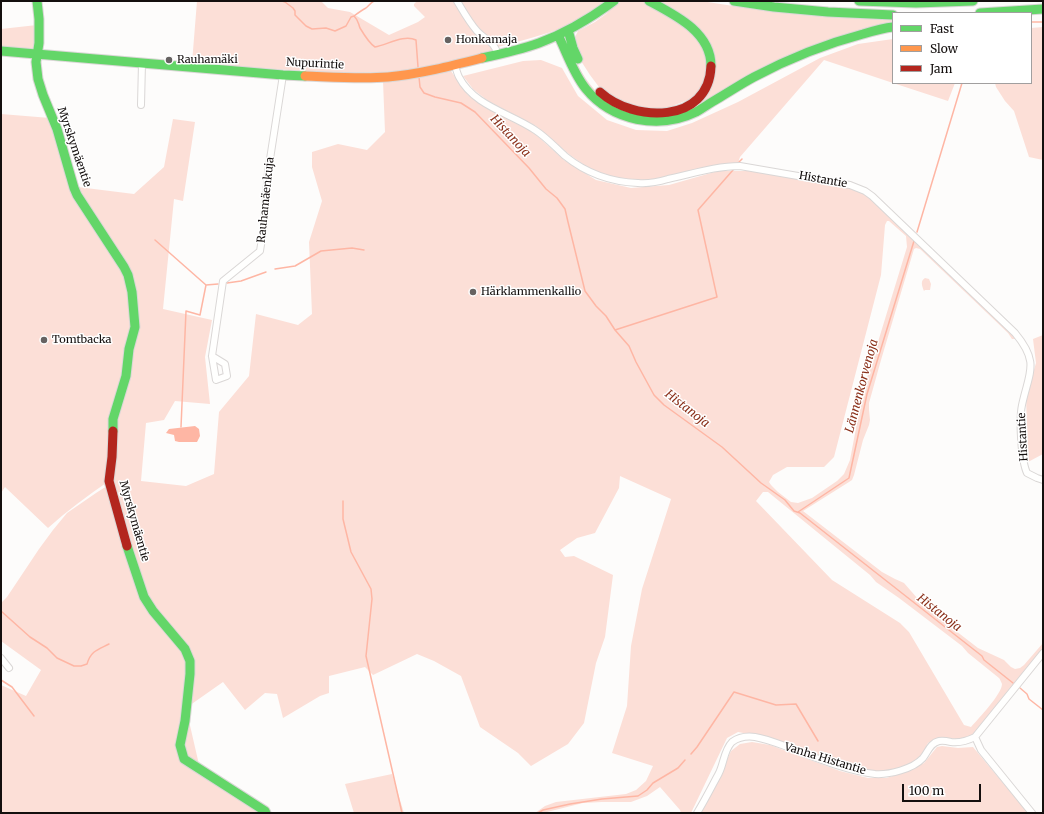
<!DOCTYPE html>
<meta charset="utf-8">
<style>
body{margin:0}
#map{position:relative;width:1044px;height:814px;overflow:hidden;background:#fdfcfb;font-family:Merriweather,serif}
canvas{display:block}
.frame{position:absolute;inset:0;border:2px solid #140f0e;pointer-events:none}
.legend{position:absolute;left:892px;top:12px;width:140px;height:72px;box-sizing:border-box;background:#fff;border:1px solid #a19f9f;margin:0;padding:5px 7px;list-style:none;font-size:12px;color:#140f0e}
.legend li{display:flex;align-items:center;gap:8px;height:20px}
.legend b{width:20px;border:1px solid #a19f9f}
.scale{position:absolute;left:902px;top:784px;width:79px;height:18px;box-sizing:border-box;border:2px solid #140f0e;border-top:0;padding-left:5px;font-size:12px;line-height:14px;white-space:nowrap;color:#140f0e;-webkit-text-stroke:3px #fff;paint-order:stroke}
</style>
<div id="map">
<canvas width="1044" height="814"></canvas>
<div class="frame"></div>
<ul class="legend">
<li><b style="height:5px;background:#63d668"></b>Fast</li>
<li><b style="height:5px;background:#ff974d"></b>Slow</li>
<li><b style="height:5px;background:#b3261e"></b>Jam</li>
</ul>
<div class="scale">100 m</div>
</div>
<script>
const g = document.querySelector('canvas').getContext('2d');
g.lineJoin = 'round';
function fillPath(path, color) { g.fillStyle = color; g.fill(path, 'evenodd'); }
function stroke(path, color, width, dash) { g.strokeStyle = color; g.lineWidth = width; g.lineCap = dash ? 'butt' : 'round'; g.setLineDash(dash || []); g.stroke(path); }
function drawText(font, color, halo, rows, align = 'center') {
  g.font = font + ' Merriweather,serif'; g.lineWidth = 3; g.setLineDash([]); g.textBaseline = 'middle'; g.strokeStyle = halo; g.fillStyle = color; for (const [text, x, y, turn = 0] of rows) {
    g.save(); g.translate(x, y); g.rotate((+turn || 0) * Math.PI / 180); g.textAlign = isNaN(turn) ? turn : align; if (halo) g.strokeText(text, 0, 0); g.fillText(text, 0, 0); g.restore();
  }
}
fillPath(new Path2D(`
 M197,1H321L328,8L350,12L389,35L418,22L425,17L414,6V4L417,1H455L492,45L494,52L407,71L380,72L339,73L227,66L192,63Z
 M460,1H608C595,11 580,20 565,27C543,35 521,41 498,47L491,39L480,31Z
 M621,1H642L661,10L700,40L710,68L698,96L657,112L623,104L599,87L590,75L581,61L574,40L576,35L578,31L595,22L606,14L612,8Z
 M654,1H701L753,9L804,15L849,18L893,20V25C850,34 807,46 768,66C745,79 722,93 700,107C691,111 683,115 674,117C663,120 651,119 640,118C600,111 577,78 564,41L565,40L568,41C575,58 581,75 594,89C618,115 666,127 697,104C704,99 709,91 712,82C725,42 685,16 654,1Z
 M37,25L36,48L31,51L1,49V29Z
 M1043,27V160L1029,157L1014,111L1005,101L996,87L995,83H1031V28Z
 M893,39V83L824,60L740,157L738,163L726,164L661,178L640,181L615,177L599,173L587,167L570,155L536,126L488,101L473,89L463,76L523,61L541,60L562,68L578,96L607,120L636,130L667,131L692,123L738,102L820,58L858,44Z
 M451,71L468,95L499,115L532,131L564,160L596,180L631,188L669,185L718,171H755L853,188L870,197L1018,339H1012L1008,333L920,249L916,248L914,249L881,360L869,403V410L870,420L869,425L863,440L854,475L852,480L849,482L803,511L882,572L895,579L904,583L925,607L978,648L1004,660L1011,667L1015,669L1020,668L1024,665L1043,643V650L976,732L970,736L958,739L938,738L928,743L921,757L905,767L877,772L831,761L765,737L738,732L727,738L691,813H681L680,810L660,787L647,796L631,802H602L583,803L543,813H535L545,806L556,802L626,794L636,790L646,781L653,766L612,753L627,706L631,646L642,589L671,499L620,476L619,488L595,533L577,538L560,550L565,557L574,556L613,575L605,637L596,663L584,723L568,744L531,766L518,753L480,727L461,676L434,661L417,654L373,675L365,667L329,676V693L320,696L283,718L277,694L265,693L245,710L223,682L186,708L200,769L266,813H1V685L26,696L41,670L1,641V603L7,597L39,549L53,530L67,513L96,493L110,484L109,481C87,496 67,511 48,528L5,487L1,493V114L50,118L78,187L134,194L164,167L173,119L195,122L183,201L174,199L163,309L212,320L205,357L210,404L175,401L164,420L146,423L141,481L186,486L214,474L219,412L249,376L256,314L298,325L312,314L309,242L322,201L312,167V152L338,144L367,150L385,132L383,81ZM887,221H889L906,236L907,247L863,391L850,460L844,474L837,481L812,498L798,503L791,502L778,492L771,485L769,482L773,475L787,467H824L834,457L881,275L885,225ZM763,492H768L870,575L876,582L899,598L962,646L968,653L999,678C1000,679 1001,682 1002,684C1002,694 978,719 971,727L964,725L909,632L900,623L832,580L756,501Z
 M893,83H955L948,101Z
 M925,278L929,279L931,284L930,290H925L924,291C922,286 920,281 925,278Z
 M1043,335V454L1028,462L1026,397L1036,363L1033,339Z
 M752,742L770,745L840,771L868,778H886L903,773L924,763L937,747L942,746L958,748L973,747L1028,813H701L731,751L740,744Z
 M392,774L404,813H354L345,784Z`), '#fcdfd7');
fillPath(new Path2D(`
 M195,426L199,429L200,436L197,442H179L175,441L174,435L166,433L169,429Z`), '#feb6a4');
stroke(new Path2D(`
 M282,1L285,2L293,8L295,11V15L306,26L312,29L326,28L335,31L346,26L351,17L354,16C359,21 358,23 360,28C363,33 370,44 375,47C387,45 404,34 416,40L418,67
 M354,16C358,13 362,10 366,8C369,6 370,3 374,1
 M1031,22H1043
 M419,77L420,87L424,93L435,97L461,103L475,112L529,168L546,189L557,198L565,209L568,222L585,291L596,306L606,316L615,330L629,346L636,362L654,395L664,405L722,447L761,483L785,500L794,511L800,513L982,656L984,660L1013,683
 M739,162L742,159
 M917,232L962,83
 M155,240L206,285
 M275,269L295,266L321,251L352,248L364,250
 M227,283L241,281L266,272
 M615,330L717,297L698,210L733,170
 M181,427L186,311L200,315L206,285L218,284
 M343,501V519L351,552L371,589L372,599L366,656L402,813
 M798,512L849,478L867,394L914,241
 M1,611L30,637L47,648L57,658L74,666H81L87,664C91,651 97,650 109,644
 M1,680L12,687L34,716
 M1020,688L1027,694L1029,699L1043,710
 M691,754L697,747L734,692L776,705L796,704L818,741
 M538,813L543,810L570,804L602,799L638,796L647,790L653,783L678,768L685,760`), '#feb6a4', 1.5);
const street = new Path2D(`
 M457,1C463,11 469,22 477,31C486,41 494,40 498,55
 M455,65C456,69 457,73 459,77C474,106 510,113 535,130C546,137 555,147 565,156C586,173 611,182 638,183C648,184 658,182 668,179C692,174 715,166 740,166L850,185L865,191L872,196L1015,333C1040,363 1029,372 1022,405C1019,419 1021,460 1027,473L1037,478L1043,480
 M141,105L142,63
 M212,356L225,364L227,376L216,380L212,356L223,281L260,251L263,232L268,172L283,75
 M1,658L9,668
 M975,737L981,750L1032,813
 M697,813C705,800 712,786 719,773C724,763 724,750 732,742C739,737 748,736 755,737C767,739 779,744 790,748C817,758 847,771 875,774C889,775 913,769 923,758C928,752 930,743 939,741C943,740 947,741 951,742C959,743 967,741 975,737L1043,653`);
const fast = new Path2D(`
 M37,1L39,19V43L36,62L38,79L43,95L57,129L74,188L77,195L124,267L128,275L132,292L135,327L129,349L126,376L113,419V431
 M649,1C675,15 711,32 711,66
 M734,1L774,7L828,12L893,15
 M859,1L916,3L973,1
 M980,13L1043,9
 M568,30L573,48L578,59
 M558,35C567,53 573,73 586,89C612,121 659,130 696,112C703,108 710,103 717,99C729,92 741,84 754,77C788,59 825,44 863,34C873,31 883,28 893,27
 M1,51L283,75L305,76
 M482,58C501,54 520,50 539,43C566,33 591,18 614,1
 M127,546L144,597L153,611L185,649L190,661V674L185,721L180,745L184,759L265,811L266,813`);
const slow = new Path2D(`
 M305,76C333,77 361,79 388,77C420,74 451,66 482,58`);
const jam = new Path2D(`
 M600,92C634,123 709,124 711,66
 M113,431L112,457L109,481L127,546`);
stroke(street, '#dad7d6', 8);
stroke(fast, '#dad7d6', 11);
stroke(slow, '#dad7d6', 11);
stroke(jam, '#dad7d6', 11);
stroke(street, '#fffffe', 6);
stroke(fast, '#63d668', 9);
stroke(slow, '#ff974d', 9);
stroke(jam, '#b3261e', 9);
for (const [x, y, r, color] of [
 [448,40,4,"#666261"],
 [169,60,4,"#666261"],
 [473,292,4,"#666261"],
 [44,340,4,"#666261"]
]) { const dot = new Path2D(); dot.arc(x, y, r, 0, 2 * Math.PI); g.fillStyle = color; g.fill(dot); stroke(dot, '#fff', 1.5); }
drawText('11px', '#140f0e', '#fff', [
 ["Honkamaja",456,40],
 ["Rauhamäki",177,60],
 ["Härklammenkallio",481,292],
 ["Tomtbacka",52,340]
], 'left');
drawText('11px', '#140f0e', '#fff', [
 ["Nupurintie",315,64,3],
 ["Myrskymäentie",74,147,71],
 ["Histantie",823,180,10],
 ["Rauhamäenkuja",266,200,-84],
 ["Histantie",1023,437,-93],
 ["Myrskymäentie",134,521,74],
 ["Vanha Histantie",825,759,17]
]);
drawText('italic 12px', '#8b311b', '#fff', [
 ["Histanoja",510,136,47],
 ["Lännenkorvenoja",862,386,-75],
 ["Histanoja",687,409,38],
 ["Histanoja",939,613,38]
]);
</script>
